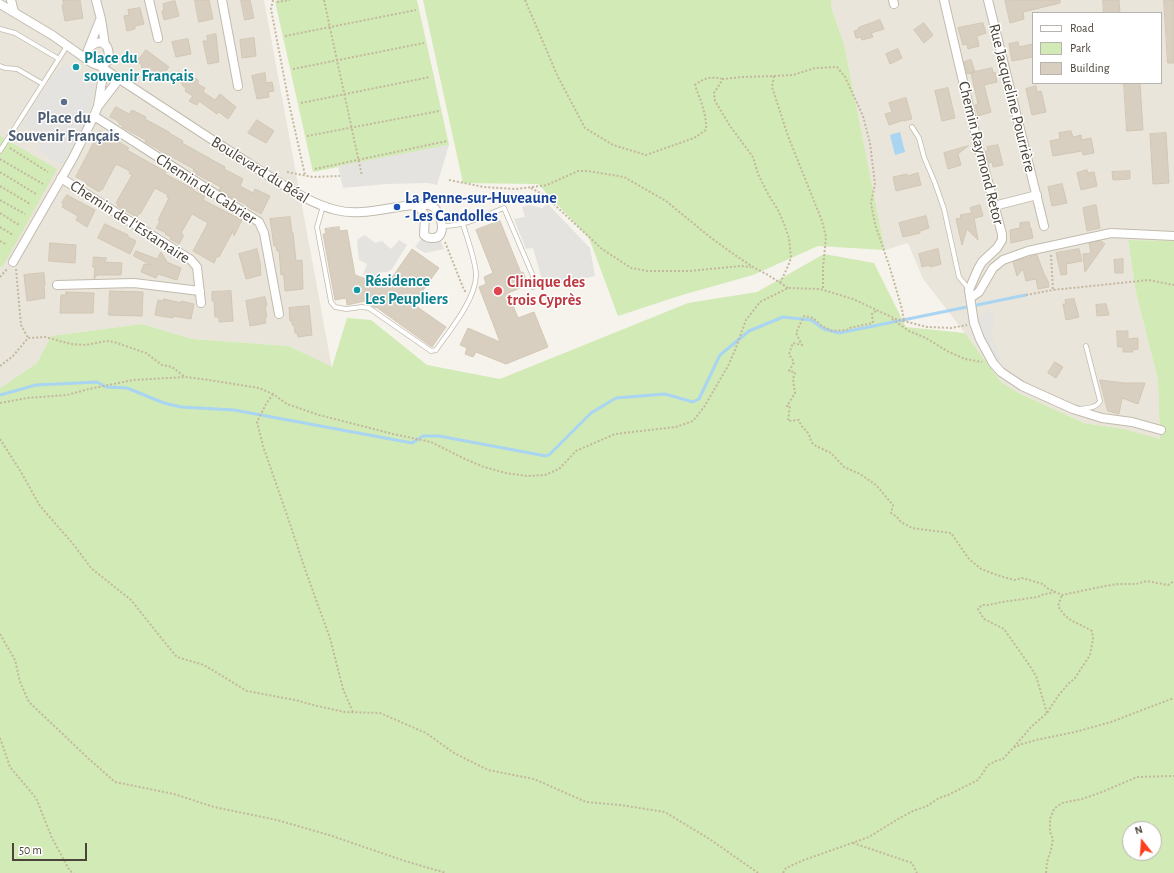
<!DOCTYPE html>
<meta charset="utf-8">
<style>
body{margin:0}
#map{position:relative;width:1174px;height:873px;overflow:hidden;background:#f6f3ec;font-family:"Alegreya Sans",sans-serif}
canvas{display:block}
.legend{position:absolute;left:1032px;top:12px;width:130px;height:72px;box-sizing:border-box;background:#fff;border:1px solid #b7b4b0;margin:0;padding:5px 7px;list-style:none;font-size:12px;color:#4b4439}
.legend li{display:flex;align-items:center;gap:8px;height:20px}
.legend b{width:20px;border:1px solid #b7b4b0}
.north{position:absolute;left:1122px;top:821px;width:40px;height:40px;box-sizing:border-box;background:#fff;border:1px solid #b7b4b0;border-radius:50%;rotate:343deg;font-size:11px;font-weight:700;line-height:16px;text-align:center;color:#4b4439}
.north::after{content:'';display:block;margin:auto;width:14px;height:18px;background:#fc3f1d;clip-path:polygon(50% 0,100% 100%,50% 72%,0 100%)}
.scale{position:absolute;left:12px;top:843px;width:75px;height:18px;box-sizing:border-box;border:2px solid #4b4439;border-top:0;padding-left:5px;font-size:12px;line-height:14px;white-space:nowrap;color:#4b4439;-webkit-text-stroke:3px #fff;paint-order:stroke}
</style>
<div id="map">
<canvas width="1174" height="873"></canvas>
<ul class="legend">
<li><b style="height:5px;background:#fff"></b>Road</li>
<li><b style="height:11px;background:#d2eab5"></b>Park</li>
<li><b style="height:11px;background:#d8cfc1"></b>Building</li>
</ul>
<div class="north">N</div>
<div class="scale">50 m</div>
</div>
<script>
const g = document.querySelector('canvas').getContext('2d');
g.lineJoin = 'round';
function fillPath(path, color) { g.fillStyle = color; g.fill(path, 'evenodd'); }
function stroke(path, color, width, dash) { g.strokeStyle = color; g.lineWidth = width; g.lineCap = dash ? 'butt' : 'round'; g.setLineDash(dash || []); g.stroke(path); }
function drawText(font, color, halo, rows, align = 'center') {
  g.font = font + ' "Alegreya Sans",sans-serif'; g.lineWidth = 3; g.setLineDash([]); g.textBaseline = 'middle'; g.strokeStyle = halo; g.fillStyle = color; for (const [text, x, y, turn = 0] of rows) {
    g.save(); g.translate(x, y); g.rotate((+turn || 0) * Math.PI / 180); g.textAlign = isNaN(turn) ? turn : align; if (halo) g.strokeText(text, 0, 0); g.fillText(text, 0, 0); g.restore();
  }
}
fillPath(new Path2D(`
 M0,0H264L332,368L289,346L192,339L142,324L51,336L37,363L0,388Z
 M831,0H1174V241L1128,240L1136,293L1158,380L1160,440L1124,429L1084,423L1019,393L1001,382L965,333L923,279L908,243L885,250L844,44L831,7ZM1033,13H1161V83H1033Z`), '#eae5da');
fillPath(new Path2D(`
 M279,0H417L449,145L313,172L275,1Z
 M423,0H831V7L844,44L885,250L818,246L753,275L682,295L618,316L589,238L538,184L463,183Z
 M0,136L57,169L3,266L0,267Z
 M1128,240L1174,241V873H0V388L37,363L51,336L142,324L192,339L289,346L332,367L347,318L371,320L427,365L500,379L688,303L757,292L824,254L874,263L906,327L965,333L1001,382L1019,393L1084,423L1124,429L1160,439L1158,380L1136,293ZM1130,829H1154V853H1130Z`), '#d2eab5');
fillPath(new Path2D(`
 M66,64L96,84L87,120L62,165L36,149L42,138L22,125L56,72Z
 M449,145L437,185L428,183L387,184L343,188L338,166Z
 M548,204L590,248L595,276L544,287L533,248L526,249L514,219L525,217L522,207L529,205L542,208Z
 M365,235L375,243L382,241L391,249L399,240L407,245L392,269L388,272H382L377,281L363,275L367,264L359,260L357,243L358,239Z
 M424,235L439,236L444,249L425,253L415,247Z
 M989,310L995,317L992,337L1001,359L995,366L974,323Z`), '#e5e3e0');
fillPath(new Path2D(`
 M900,132L905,152L895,155L890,135Z`), '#a9d4f2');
stroke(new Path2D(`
 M0,395L36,385L97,382L106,387L127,388L164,403L181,407L234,410L412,443L423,436H439L546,456L550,454L591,413L616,398L665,394L693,402L699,399L720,355L749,331L783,317L811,320L824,329L839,333L1026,295`), '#a9d4f2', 3);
const building = new Path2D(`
 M63,0H80L83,18L65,21L62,5H64Z
 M195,0H209L213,19L199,22Z
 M241,0H250L254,18L245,20Z
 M1011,0H1060V3L1023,12L1024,19L1010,23L1005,1Z
 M1103,0H1119L1120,13H1104Z
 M1164,0H1174V63H1168Z
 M175,1L179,16L164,20L162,11L164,10L163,4Z
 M140,8L144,24L135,26V29L127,31L124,16L129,15L128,10Z
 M880,20L884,29L871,33L873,37L862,40L861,37L856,38L854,31L858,30V28Z
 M924,23L933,35L924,43L914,30Z
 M983,23L986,33L977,36L979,46L968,49L967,44L963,45L958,28Z
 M216,34L219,62L208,64L203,41H208L207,36Z
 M254,38L256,56L242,58L240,40Z
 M188,39L191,54L176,57L172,42Z
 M1018,42L1019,47L1033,44V57L1012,61L1009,44Z
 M898,49L902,58L890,64L886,54Z
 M146,50L169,67L160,79L152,72L151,74L141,67L142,65L137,62Z
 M971,60L975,72L967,74L964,62Z
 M992,68L993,73L995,72L997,82L984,85L991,112L978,116L975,105L978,104L971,73Z
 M179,71L187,77L189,75L198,80V84L205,88L203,92L215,100L220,94L236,107L228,119L219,112L217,114L199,101L197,105L189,101L193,96L185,91L186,88L182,85L183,84L181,83Z
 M265,73L266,83L272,82L274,91L268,92L269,97L257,99L252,76Z
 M1124,83H1140L1143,130L1127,131Z
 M1036,86L1037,92L1041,91L1046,112L1032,115L1026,89Z
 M948,88L955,118L942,121L935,91Z
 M906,98L912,119L904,121V120L889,125L885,114L892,112L889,103Z
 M116,107L129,114L132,110L146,117L145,119L169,132V133L183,141L182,143L225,167L224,169L243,179L240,186L253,193L255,189L270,196L261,214L246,206L247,205L229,196L219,190L221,187L196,174L197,173L193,171L194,169L159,150H160L145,142L146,140L122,127L123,126L119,124V123L116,120L110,117Z
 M257,120L274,131L266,143L248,133Z
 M100,131L129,148L127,150L166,172L165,174L194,189V191L205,196L203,200L242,220L234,236L233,231L219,257L217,256L214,263L193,251L208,223L192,214L181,233L183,234V237L179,244L170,239L171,237L165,234L166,233L156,228L160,221L158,220L169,198L167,197L168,195L155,188L140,214L139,213L137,217L117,206L118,204L116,203L132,175L129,173L130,171L116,164L102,190L101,189L99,192L86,184V182L76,177Z
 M1071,131L1073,137L1081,135L1082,140L1091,138L1094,153L1083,155L1082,151L1053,156L1050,141L1060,139L1059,133Z
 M1166,133L1169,183L1153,184L1150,134Z
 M998,145L1003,165L993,167L992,162L989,163L985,151H988L987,147Z
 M968,146L958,154L961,165L948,169L944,153Z
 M1087,170L1088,173L1094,172L1097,186L1081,190L1077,173Z
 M1130,171V179L1113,180L1112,172Z
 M918,173L921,185L896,191L893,177L907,174V176Z
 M1062,184L1067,203L1052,206L1048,187Z
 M67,195L95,210L87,227L76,220L78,216L62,207L64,204L62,203Z
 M980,205L983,216L974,218L978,240L967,229L962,245L956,219L961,218L960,215L972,213L970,208Z
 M1096,205L1100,228L1087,231L1083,208Z
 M926,216L929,228L920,231V233L903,237L899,223Z
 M290,217L292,233H293L296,261L302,260L303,289L285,291L284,278L283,274L281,275L279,251H277L276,246H274L270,219Z
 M500,221L521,273L523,272L528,285L508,293L518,318L534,312L548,347L506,364L476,352L473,357L465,354L467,348L460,345L468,328L500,342L479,287L486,284L484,277L493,273L476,230Z
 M1029,222L1030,228H1031L1033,238L1011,243L1010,230L1020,228V223Z
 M105,224L128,235V237L136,241L130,254L98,238Z
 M339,227L340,231L347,230L355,275L386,286L412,249L439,268L413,304L446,327L432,347L376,307L375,308L365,301L347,305L346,298L335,300L323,234H326L325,229Z
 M1101,241L1105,244L1085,272L1083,254L1091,253L1089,243Z
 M50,243L76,245L75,263L49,261Z
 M257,249L261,268H260L261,275L246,279L239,254Z
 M938,249L941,264L930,267V265L922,267L919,254Z
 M1079,249L1082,261L1066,264L1067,274L1061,275L1056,253Z
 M136,251L157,259L161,252L167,262L181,268L177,280L158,274L156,278L141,272L144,264L151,265L134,256Z
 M1037,255L1044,274L1048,281L1049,287L1038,289L1036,279L1026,281L1023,269L1017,276L1013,262Z
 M94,257L107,258L104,262L122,263L121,275H97L94,279L95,267H93Z
 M1123,259V273H1115L1114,260Z
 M44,273L45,285L44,286L45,298L27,301L24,275Z
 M110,291L143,292L142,316L109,315Z
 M231,291L233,321L219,322V317H215L214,301H212V292Z
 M66,292L94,293L93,313H60L61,295H66Z
 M265,297L267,306H265L267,317H265L266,323L250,326L246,301Z
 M164,299L181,303V301L194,304L191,319L173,316V318L155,315L158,300L164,301Z
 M1074,299L1079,317L1066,320L1063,304H1066L1065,300Z
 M1106,304L1109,315L1097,316L1096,305Z
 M309,306L312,335L298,337L297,333H295L294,325H292V321H290L289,308Z
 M1117,331H1128V339L1138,338V349L1132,350L1133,352H1123V347H1118Z
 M1055,362L1063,367L1056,378L1048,373Z
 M1100,380L1124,383H1145L1138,404L1122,398L1119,414L1108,411Z`);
fillPath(building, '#d8cfc1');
stroke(building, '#d3c7b4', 1);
const lane = new Path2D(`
 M0,29L15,33L59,59
 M0,66L5,68L17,69L43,84
 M912,127L919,138L924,157L935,183L944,209L959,277L969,289
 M0,151L67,46
 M323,206L317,227L331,302L335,307L346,309L362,307L369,308L431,351L436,350C450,330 476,299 476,275C476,262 467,238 463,224
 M443,226C465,226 484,216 504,208L533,276V287
 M1080,409C1087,408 1097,408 1100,401L1086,346`);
const street = new Path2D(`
 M11,0L14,12
 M96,0L101,19L105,45
 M149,0L158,38
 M222,0L238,86
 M893,0L894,4
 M944,0L977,141L1002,234V240L997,248L982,262L978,269L969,290L974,323L980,339L993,363L1001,372L1022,386L1073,409L1102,418L1132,422L1161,430
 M988,0L1044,226
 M0,4L52,35L92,63C117,76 112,28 90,47
 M90,61L87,54L88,50L100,20
 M98,65C150,99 203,134 256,168C281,183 307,203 336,210C363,217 389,206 417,205
 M99,105L119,79
 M94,116L259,222L264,233L279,314
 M61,178L191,260L197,267L201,303
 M417,205C422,205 428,204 432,206C441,211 449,239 432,238C429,238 427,238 424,235L425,215Z
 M994,206L1037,195
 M13,262L73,158L94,116L98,106L104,69
 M57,285L134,283L200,291
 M970,298L979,292L993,268L1003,260L1028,251L1111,233L1174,236`);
stroke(lane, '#c2bbae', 5.5);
stroke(street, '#c2bbae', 10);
stroke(new Path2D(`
 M273,0L271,9L290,108L305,175
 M324,0L362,176
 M525,0L558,77L585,128L613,145L646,155L694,138L706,130C707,114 700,100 695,85C704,78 711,76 723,79
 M277,2L290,0
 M285,36L416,10
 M293,69L424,43
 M774,76L772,87L788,136L822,221L826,237L823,268V290
 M301,103L430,77
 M307,136L439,111
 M10,148L48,172
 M0,159L43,184
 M315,169L447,141
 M0,172L36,194
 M287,172L313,177L340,176
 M449,180L484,187L516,189L547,185L578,171H588L624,177L666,201L710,237L732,253L753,267L768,275L788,288
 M0,186L30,204
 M531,188L544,195L602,249L631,268L648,271H689L741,266L751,267
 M0,200L25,214
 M0,213L19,225
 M0,227L13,235
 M0,241L7,245
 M445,242L464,290L466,292
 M1051,255L1053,290
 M16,269L21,325L28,338
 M0,277L8,268
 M780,283L788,266L791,258L789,238L784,224L778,210L768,194L758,174L753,157L730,126L715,101L714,93L723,79L743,77L774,76L793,75L815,68L837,67L845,77L863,116L870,143L875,184L871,203L875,224L890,268L902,309L904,321
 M1026,295L1053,290L1149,280L1174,285
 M876,311L872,314L873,323L849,328L847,330L832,331L822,326L813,318L804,316L796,333L802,345L793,343L789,354L794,362L789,371L795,372L793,379L795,393L787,406H790L788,421L799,420C802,431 809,428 811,442L816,446L831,453L844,467L860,474L876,485L893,505L891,513L897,517L901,522L912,528L951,533L969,559L981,569L997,575L1010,579L1016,580L1022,578L1043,584L1047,588L1062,595L1105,586L1118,584H1136L1147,581L1168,585L1174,581
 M892,319L909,331L926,338L947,351L965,359L982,362
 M0,366L13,356L28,338L45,337L71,344L86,345L106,341L114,342L146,353L162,365L172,367L185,377
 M273,394L266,404L257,422L263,446L289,521L306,572L330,638L343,689L353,712
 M0,403L27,398L67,395L89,389L133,380L185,377L209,380L259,388L273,394L287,404L319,415L393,434L431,442L465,459L484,467L506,473L527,476L545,475L559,469L576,451L615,434L676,427L693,421L704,407L728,366L735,350L746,320L760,302L788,288L820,289L853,299L896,319L927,327L951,328L967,325
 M0,439L21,472L40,506L74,545L91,568L131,600L166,644L177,657L204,665L247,691L295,700L317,706L345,712L380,713L426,733L454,753L488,770L534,779L586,802L620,805L665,812L711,840L758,873
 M0,634L15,660L20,682L29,702L89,759L115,782L174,794L214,807L277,820L329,835L405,861L446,873
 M1047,713L1036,676L1030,666L1004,629L984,619L978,609L982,605H989L1002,602L1038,597L1041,595L1055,592
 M0,738L10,767L36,798L52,838L70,871L74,873
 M1014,747L1031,727L1047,713L1058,696L1068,684L1075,678L1090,655L1093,639L1092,631C1077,622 1067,622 1058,606L1062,595
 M853,843L912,863L917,873
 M783,873L786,868L804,860L869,837L898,819L913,811L927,806L939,798L948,795L978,780L988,765L996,761L1003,759L1013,748L1022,744L1036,740L1075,732L1111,722L1150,707L1174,698
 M1046,873L1047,862L1051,850L1053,839L1050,832V819L1054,809L1062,803L1082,799L1102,792L1137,777L1174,776`), '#c4b79f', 2, [2, 2]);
stroke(lane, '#fff', 4);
stroke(street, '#fff', 8);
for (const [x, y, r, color] of [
 [76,67,4,"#0f9aa8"],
 [64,102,4,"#5c6f8a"],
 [397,207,4,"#1a4fb4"],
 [357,290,4,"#0f9aa8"],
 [498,291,5,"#e0444e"]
]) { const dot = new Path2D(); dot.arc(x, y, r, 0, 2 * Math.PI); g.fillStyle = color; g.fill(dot); stroke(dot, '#fff', 1.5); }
drawText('bold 16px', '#0d838f', '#fff', [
 ["Place du",84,58],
 ["souvenir Français",84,76],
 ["Résidence",365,281],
 ["Les Peupliers",365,299]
], 'left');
drawText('16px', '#4b4439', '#fff', [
 ["Rue Jacqueline Pourrière",1012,98,76],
 ["Chemin Raymond Retor",981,153,76],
 ["Boulevard du Béal",260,170,32],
 ["Chemin du Cabrier",206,189,33],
 ["Chemin de l'Estamaire",130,222,33]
]);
drawText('bold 16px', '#4e5e75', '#fff', [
 ["Place du",64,118],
 ["Souvenir Français",64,136]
]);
drawText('bold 16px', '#164399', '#fff', [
 ["La Penne-sur-Huveaune",405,198],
 ["- Les Candolles",405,216]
], 'left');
drawText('bold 16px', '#be3a42', '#fff', [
 ["Clinique des",507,282],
 ["trois Cyprès",507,300]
], 'left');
</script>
